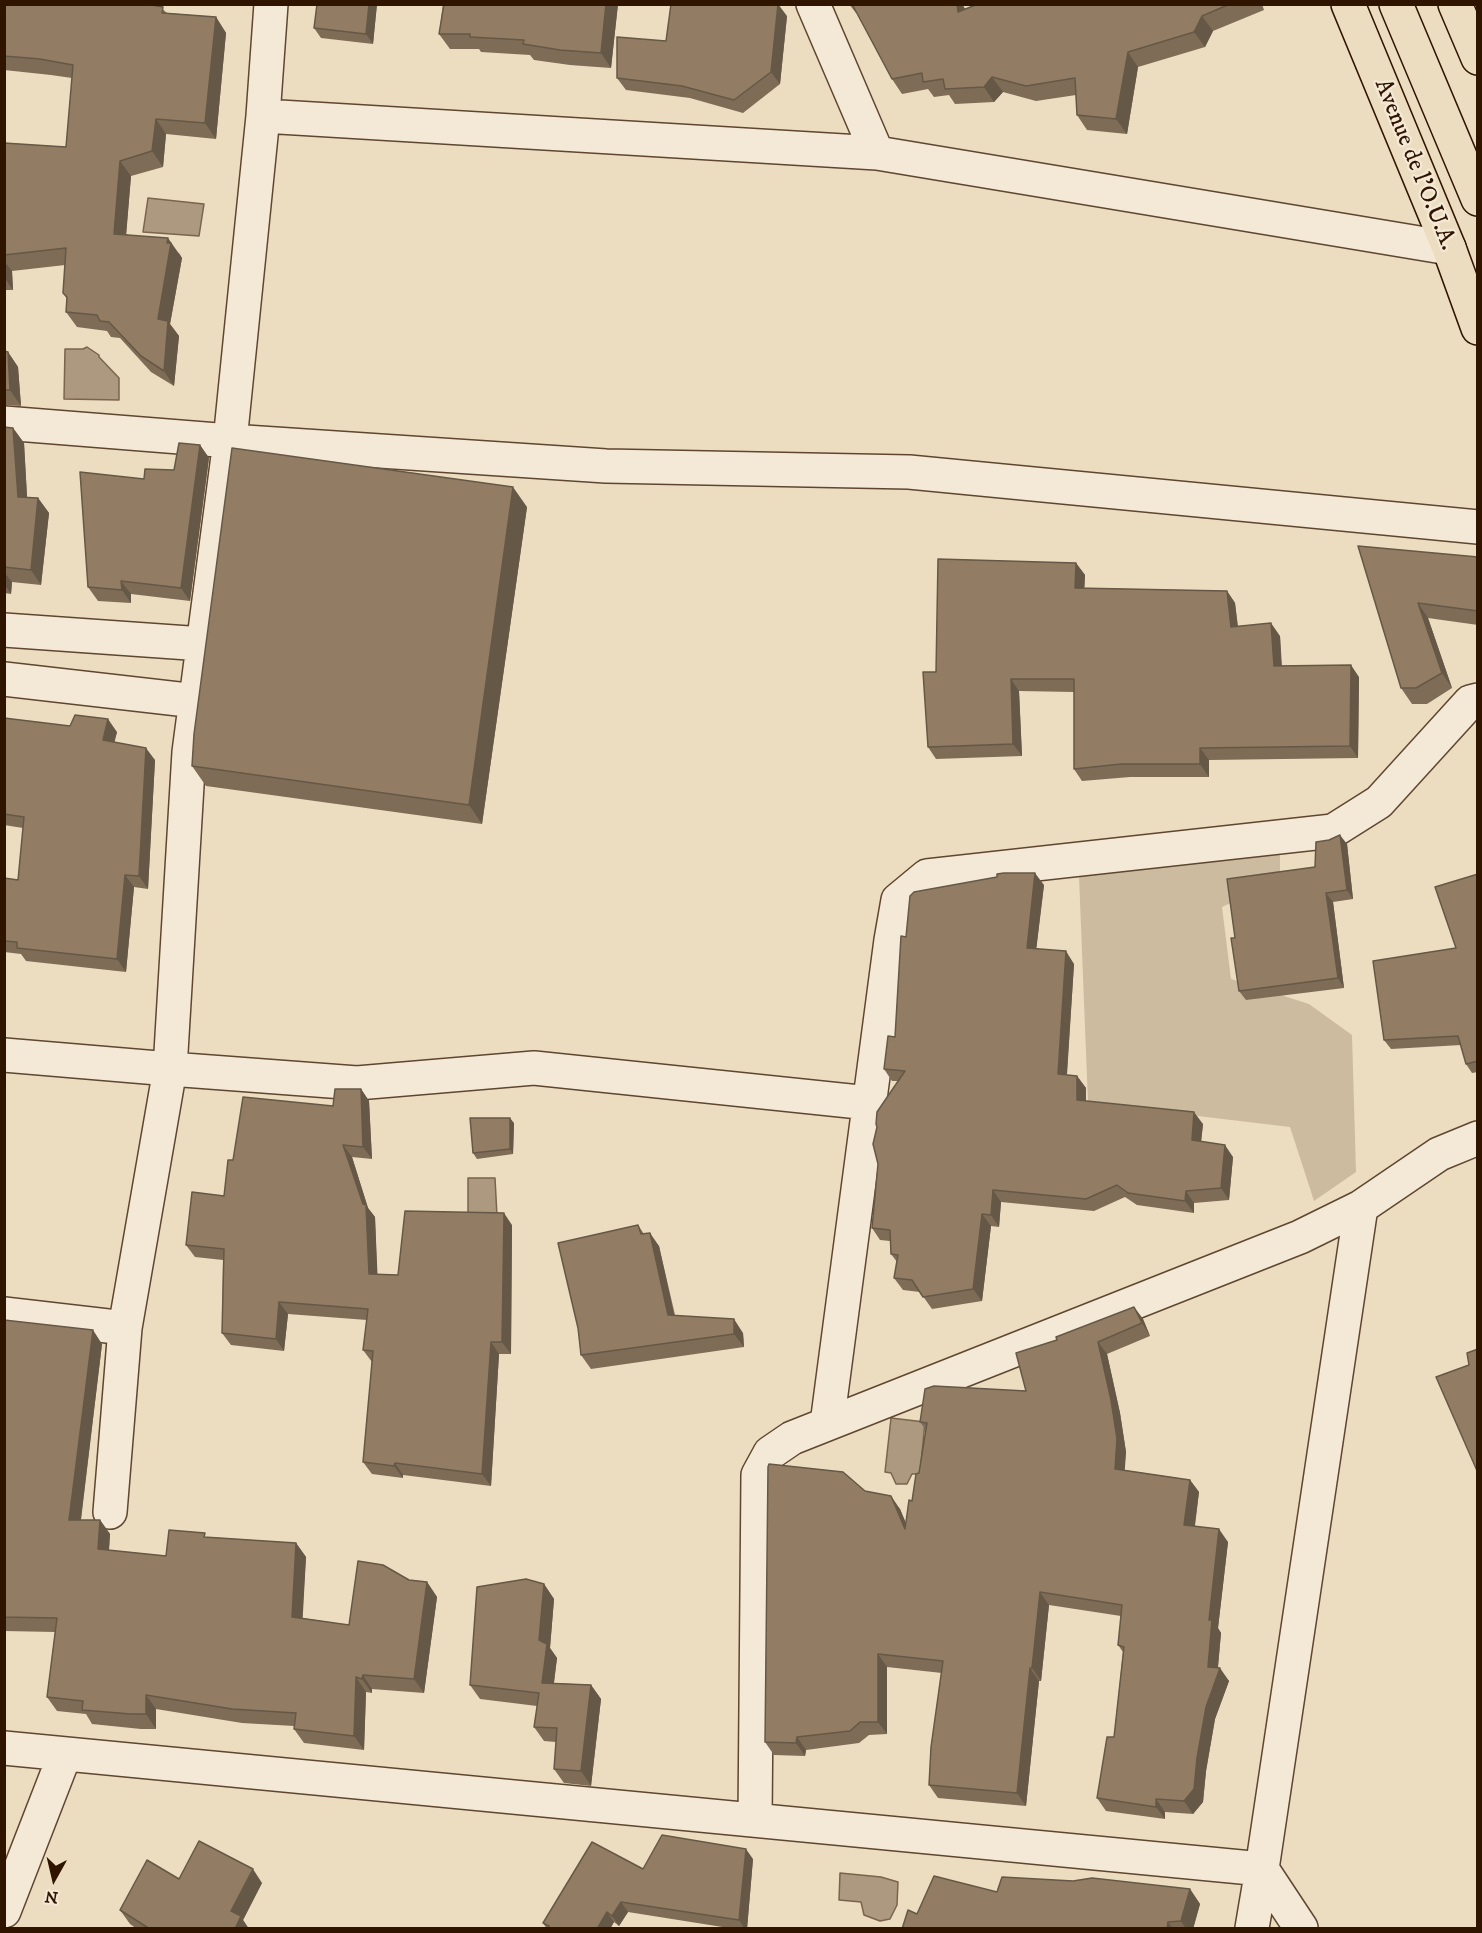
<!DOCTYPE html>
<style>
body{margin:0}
#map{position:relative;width:1482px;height:1933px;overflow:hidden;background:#edddc0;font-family:"IM FELL DW Pica",serif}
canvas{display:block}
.frame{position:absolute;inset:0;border:6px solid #2f1400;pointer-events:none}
.north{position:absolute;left:24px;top:1849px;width:60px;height:60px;-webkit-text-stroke:4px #f3e9d6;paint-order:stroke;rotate:188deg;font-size:16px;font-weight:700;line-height:24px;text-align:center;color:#2f1400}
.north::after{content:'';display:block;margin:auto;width:21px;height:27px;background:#2f1400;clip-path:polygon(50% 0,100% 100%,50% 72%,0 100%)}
</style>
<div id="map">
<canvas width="1482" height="1933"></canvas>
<div class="frame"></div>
<div class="north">N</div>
</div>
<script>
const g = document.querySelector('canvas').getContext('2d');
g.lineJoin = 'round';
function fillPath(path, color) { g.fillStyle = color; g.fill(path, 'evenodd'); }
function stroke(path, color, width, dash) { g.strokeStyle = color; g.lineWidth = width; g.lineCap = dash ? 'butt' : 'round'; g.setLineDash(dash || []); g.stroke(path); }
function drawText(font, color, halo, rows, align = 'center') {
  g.font = font + ' "IM FELL DW Pica",serif'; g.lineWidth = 4.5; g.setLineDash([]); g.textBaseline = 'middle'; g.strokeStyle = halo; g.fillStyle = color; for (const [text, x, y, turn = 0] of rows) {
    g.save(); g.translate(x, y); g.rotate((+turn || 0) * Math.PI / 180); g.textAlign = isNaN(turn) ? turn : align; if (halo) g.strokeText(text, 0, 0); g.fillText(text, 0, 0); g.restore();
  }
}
fillPath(new Path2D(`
 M1280,852V881L1222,907L1231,979L1309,1004L1352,1035L1356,1172L1314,1201L1290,1127L1088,1103L1079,876Z`), '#cdbb9f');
const water = new Path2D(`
 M148,198L204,204L199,236L143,232Z
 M87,347L99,355V357L119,378V400L64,399L65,349H83Z
 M468,1178H495L497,1216L468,1221Z
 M891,1418L925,1422L920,1474H912L907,1484H896L891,1473L885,1472Z
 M840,1873L881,1877L898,1882L897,1905L890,1919L880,1921L864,1915L861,1902L839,1900Z`);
fillPath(water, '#ac997f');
stroke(water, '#7a644c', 1.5);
const minor = new Path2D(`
 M813,4L877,153
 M263,116L877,153L1449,248
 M4,423L230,441L606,466L909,472L1478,527
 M4,630L203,644
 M4,679L196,701
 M4,1055L170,1069L357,1083L534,1068L869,1103
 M4,1314L125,1328
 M827,1424L891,940L898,900L927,876L1333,831L1379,802L1470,702L1478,700
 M110,1512L125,1328L170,1069L189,752L230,441L263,116L271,4
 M4,1748L1262,1869
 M755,1820L758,1475L770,1453L792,1438L1300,1237L1361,1207L1439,1154L1478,1138
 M1262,1869L1301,1928
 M4,1911L65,1754
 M1252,1928L1262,1869L1361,1207`);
const major = new Path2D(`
 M1348,4L1449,248L1478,328`);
const highway = new Path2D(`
 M1396,4L1478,199
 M1455,4L1478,58`);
stroke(minor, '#5e4630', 36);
stroke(major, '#2f1400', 36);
stroke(highway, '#2f1400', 36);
stroke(minor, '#f3e9d6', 33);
stroke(major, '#edddc0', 33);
stroke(highway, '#edddc0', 33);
fillPath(new Path2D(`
 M4,4H159V6L167,13L216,17L226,33L216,139L166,134L163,167L131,176L126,234L179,253L182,258L170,324L179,336L174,386L151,372L120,338L111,337L107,331L77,327L66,312L67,299L63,293L65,265L12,271L13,290H4V139L5,143L66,147L72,78L51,75L4,70Z
 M377,4L373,44L321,38L314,28Z
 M443,4H618L611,68L570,65L534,60L530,55L481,52L479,49H450L439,34Z
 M849,4H962L965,9L978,4H1262L1264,10L1213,31L1205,47L1138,67L1127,134L1087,130L1077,115L1076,95L1036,101L1003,92L994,102L955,104L949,95L934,97L928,89L902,94L892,79L857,13H856Z
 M787,16L780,84L743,113L690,98L626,90L617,78L666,41Z
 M4,351L8,352L18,367L21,406L4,405Z
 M4,427L13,428L24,443L27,498H38L49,513L41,585L12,582L11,594L4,593Z
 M200,445L209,458L190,601L131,594V603L98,601L88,587L144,479L174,470Z
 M527,507L482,824L206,786L192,766Z
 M1358,546L1478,557V625L1428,618L1452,688L1427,704H1412L1401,688Z
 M1076,563L1085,575L1084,588L1227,591L1235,603L1238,626L1280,636L1282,666L1359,677L1358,758L1209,760V777H1130L1082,781L1074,769V692L1019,691L1022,756L936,759L928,747L936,672Z
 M4,718L117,732L114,742L155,760L148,889L134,887L126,972L26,961L21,954L4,952V878L18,880L23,828L4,825Z
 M1347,844L1353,899L1333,902L1344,988L1246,1000L1239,991L1235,938Z
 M1478,874V1072L1472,1073L1466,1064L1461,1045L1391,1049L1384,1040L1456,948Z
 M997,877L1044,885L1036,949L1074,964L1067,1075L1077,1076L1086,1088V1101L1203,1124L1201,1141L1233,1157L1229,1200L1194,1203V1213L1137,1205L1125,1197L1094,1211L1001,1202L999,1227L991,1226L982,1301L932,1309L920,1292L903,1290L894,1278L897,1262L891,1254L890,1241L880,1240L872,1228L898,1081H892L884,1069L895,1037L906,937Z
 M361,1089L369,1101L372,1159L352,1157L368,1208L375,1217L377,1275H398L512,1225L511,1354H499L491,1486L403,1475V1478L372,1474L363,1462L372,1362L363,1350L367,1320L288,1314L284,1351L231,1345L222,1333L223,1260L195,1257L186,1245L224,1196L233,1160L333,1106Z
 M514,1123L513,1154L477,1159L473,1153Z
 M638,1225L644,1234L659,1246L675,1315L743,1333L744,1347L591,1369L581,1355Z
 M1134,1307L1143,1319L1150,1336L1107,1354L1120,1413L1126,1452L1124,1470L1190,1480L1199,1492L1195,1526L1228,1542L1218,1628L1221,1633L1218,1668L1229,1681L1215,1719L1206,1771L1203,1802L1193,1814L1165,1812V1819L1106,1811L1097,1798L1114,1737L1123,1652L1118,1645L1121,1616L1049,1605L1041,1681H1039L1026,1806L938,1798L929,1785L942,1673L887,1667V1734L869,1735L859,1743L806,1750L805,1756L774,1755L765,1742L865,1491L900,1509L906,1524L919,1473L926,1430L920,1422L1026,1391L1057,1340Z
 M4,1320L102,1344L81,1520H100L110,1534L109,1550L166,1556L208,1537L296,1543L306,1557L302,1618L349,1625L409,1580L427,1582L437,1597L424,1693L372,1689V1693L366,1692L364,1750L304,1743L294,1729V1726L242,1723L156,1709V1729H141L92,1724L86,1714L57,1711L47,1697L55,1632L4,1631Z
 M544,1584L554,1599L550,1648L557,1658L554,1683L591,1685L601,1699L591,1786L564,1783L554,1769L556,1742L544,1741L534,1727L537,1706L480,1699L470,1685Z
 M753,1859L747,1929H735L628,1912L619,1926L614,1922L610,1929H547L543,1923L643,1869Z
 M179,1879L262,1883L243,1920L249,1929H137L130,1924L120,1910Z
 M1190,1889L1200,1904L1193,1929H902L917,1914L997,1892Z`), '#7e6c56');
fillPath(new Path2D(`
 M369,4H377L373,44L366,34Z
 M606,4H618L611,68L601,53Z
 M778,4L787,16L780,84L771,72Z
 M957,4H962L967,12H958Z
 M1202,16L1213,31L1205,47L1194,32Z
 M216,17L226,33L216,139L205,123Z
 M1128,52L1138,67L1127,134L1116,119Z
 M992,77L1003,92L994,102L984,87Z
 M156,119L166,134L163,167L152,151Z
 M120,161L131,176L125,249L114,234Z
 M168,238L182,258L170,324L179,336L174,386L164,371L158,319Z
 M4,261L12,271L13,290L4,277Z
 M8,352L18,367L21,406L10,390Z
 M13,428L24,443L28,513L18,497Z
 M200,445L209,458L190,601L181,588Z
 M513,487L527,507L482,824L469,805Z
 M38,498L49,513L41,585L31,570Z
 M1076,563L1085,575L1084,600L1075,588Z
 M4,572L12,582L11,594L4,584Z
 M121,581L131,594V603L122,590Z
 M1227,591L1235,603L1239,639L1231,627Z
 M1418,603L1428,618L1452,688L1442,673Z
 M1271,623L1280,636L1282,679L1274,666Z
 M1351,665L1359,677L1358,758L1350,746Z
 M1011,679L1019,691L1022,756L1013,744Z
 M108,719L117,732L112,752L103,740Z
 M146,748L155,760L148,889L139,876Z
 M1200,748L1209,760V777L1200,764Z
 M1340,835L1347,844L1353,899L1347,890Z
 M1035,873L1044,885L1035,960L1027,948Z
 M125,875L134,887L126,972L117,959Z
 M1326,893L1333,902L1344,988L1338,978Z
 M1066,951L1074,964L1066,1086L1058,1074Z
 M1077,1076L1086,1088V1113L1077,1100Z
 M361,1089L369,1101L372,1159L363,1147Z
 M1194,1112L1203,1124L1200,1152L1192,1140Z
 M510,1118L514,1123L513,1154L510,1149Z
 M343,1145L352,1157L368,1208L375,1217L378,1286L369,1274L363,1204Z
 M1225,1145L1233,1157L1229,1200L1221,1188Z
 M993,1190L1001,1202L999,1227L991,1215Z
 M1186,1191L1194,1203V1213L1185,1201Z
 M504,1213L512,1225L511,1354L502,1342Z
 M982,1214L991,1226L982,1301L973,1289Z
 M650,1233L659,1246L677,1328L668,1315Z
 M279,1302L288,1314L284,1351L276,1339Z
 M1134,1307L1143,1319L1150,1336L1142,1323Z
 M734,1319L743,1333L744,1347L734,1334Z
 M93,1330L102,1344L79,1534L69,1520Z
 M491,1342L499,1354L491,1486L482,1474Z
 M1098,1342L1107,1354L1120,1413L1126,1452L1124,1482L1115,1469Z
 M395,1463L403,1475V1478L394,1466Z
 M1190,1480L1199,1492L1193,1538L1184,1525Z
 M891,1496L900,1509L914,1542L905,1529Z
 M100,1520L110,1534L108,1564L98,1549Z
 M1219,1529L1228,1542L1218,1628L1221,1633L1217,1676L1220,1668L1229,1681L1215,1719L1206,1771L1203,1802L1193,1814L1184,1801L1197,1758L1208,1667L1209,1620Z
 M296,1543L306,1557L302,1631L292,1617Z
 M427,1582L437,1597L424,1693L414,1679Z
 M544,1584L554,1599L550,1648L557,1658L552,1697L542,1683L539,1640Z
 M1040,1592L1049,1605L1041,1681L1032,1668Z
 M878,1654L887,1667V1734L878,1722Z
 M1030,1668L1039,1681L1026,1806L1017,1793Z
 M363,1675L372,1689V1693L362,1679Z
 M356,1677L366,1692L364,1750L354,1736Z
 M591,1685L601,1699L591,1786L581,1771Z
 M146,1695L156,1709V1729L146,1714Z
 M797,1737L806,1750L805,1756L796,1743Z
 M1156,1799L1165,1812V1819L1156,1807Z
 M746,1849L753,1859L747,1929H745L739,1920Z
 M253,1869L262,1883L243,1920L249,1929H235L231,1911Z
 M1190,1889L1200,1904L1193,1929H1186L1181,1921Z
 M621,1902L628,1912L619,1926L612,1916Z
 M607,1912L614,1922L610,1929H597Z
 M1168,1922L1173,1929H1167Z`), '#665846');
const building = new Path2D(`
 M4,4H146L163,7L162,13L216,17L205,123L156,119L152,151L120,161L114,234L168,238L167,243H171L158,319L168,321L164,371L141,356L109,322L100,321L97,315L66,312L67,297L63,293L66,248L4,255V143L66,147L73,65L40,59L4,56Z
 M317,4H369L366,34L314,28Z
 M444,4H606L601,53L560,50L523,44L524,40L470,37V34H439Z
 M671,4H778L771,72L734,100L682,86L617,78V37L666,41Z
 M852,4H957L958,12L978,4H1230L1202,16L1194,32L1128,52L1116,119L1077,115L1075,78L1026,86L992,77L984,87L945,89L943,79L923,82L922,73L892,79Z
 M4,351L8,352L10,390H4Z
 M4,427L13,428L18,497L38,498L31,570L4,567Z
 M179,443L200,445L181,588L121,581L122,590L88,587L80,472L144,479L145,469L174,470Z
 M232,448L513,487L469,805L192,766L194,734Z
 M1358,546L1478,557V611L1418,603L1442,673L1416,688H1401Z
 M938,559L1076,563L1075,588L1227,591L1231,627L1271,623L1274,666L1351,665L1350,746L1200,748V764H1121L1074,769V679H1011L1013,744L928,747L923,672H936Z
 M75,715L108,719L103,740L146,748L139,876L125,875L117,959L17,948V942L4,941V878L18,880L24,817L4,814V718L70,726Z
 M1340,835L1347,890L1326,893L1338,978L1239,991L1231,938H1235L1227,879L1315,867L1316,842L1329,840Z
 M1004,873H1035L1027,948L1066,951L1058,1074L1077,1076V1100L1194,1112L1192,1140L1225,1145L1221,1188L1186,1191L1185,1201L1128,1193L1117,1185L1086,1199L993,1190L991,1215L982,1214L973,1289L923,1297L912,1280L894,1278L898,1255L891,1254L890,1230L872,1228L878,1164L873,1144L877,1127L876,1124L877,1112L905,1071L884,1069L888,1036L895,1037L901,936L906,937L910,896L914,892L997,877V874Z
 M1478,874V1061L1466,1064L1458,1036L1384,1040L1373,961L1456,948L1435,887Z
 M335,1089H361L363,1147L343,1145L363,1204L366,1205L369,1274L398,1275L405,1211L504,1213L502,1342H491L482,1474L395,1463L394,1466L363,1462L373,1351L363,1350L368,1309L279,1302L276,1339L222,1333L224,1249L186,1245L192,1192L224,1196L228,1160H233L243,1097L333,1106Z
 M470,1118H510V1149L473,1153Z
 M638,1225L641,1234L650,1233L668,1315L734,1319V1334L581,1355L578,1328L558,1243Z
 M1134,1307L1142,1323L1098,1342L1111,1400L1117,1439L1115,1469L1190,1480L1184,1525L1219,1529L1209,1620H1212L1208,1667L1220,1668L1206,1707L1197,1758L1194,1789L1184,1801L1156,1799V1807L1097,1798L1107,1737H1114L1124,1647L1118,1645L1122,1605L1040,1592L1032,1668H1030L1017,1793L929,1785L931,1747L943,1661L878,1654V1722H860L850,1731L797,1737L796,1743L765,1742L768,1467L769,1464L843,1472L865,1491L891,1496L905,1529L909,1500L912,1501L916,1474L919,1473L927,1423L920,1422L925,1389L934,1386L1026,1391L1016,1353L1057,1340L1056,1337Z
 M4,1320L93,1330L69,1520H100L98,1549L166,1556L169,1530L205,1533L204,1537L296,1543L292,1617L349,1625L358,1561L383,1565L409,1580L427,1582L414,1679L363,1675L362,1679L356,1677L354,1736L294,1729L296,1713L232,1709L146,1695V1714H131L82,1710L83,1701L47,1697L57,1618L4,1617Z
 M1478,1349V1473L1436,1377L1469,1365L1467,1353Z
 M526,1579L544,1584L539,1640L547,1644L542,1683L591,1685L581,1771L554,1769L557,1728L534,1727L539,1693L470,1685L477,1587Z
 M662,1835L746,1849L739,1920L621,1902L612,1916L607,1912L597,1929H548L549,1926L543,1923L592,1842L643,1869Z
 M199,1841L253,1869L231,1911L241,1916L235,1929H150L120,1910L147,1860L179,1879Z
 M934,1876L997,1892L1002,1877L1073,1881L1092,1878L1190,1889L1181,1921L1168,1922L1167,1929H902L908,1910L917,1914Z`);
fillPath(building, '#927d64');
stroke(building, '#665846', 1.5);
drawText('24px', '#2f1400', '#f3e9d6', [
 ["Avenue de l'O.U.A.",1414,165,68]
]);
</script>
